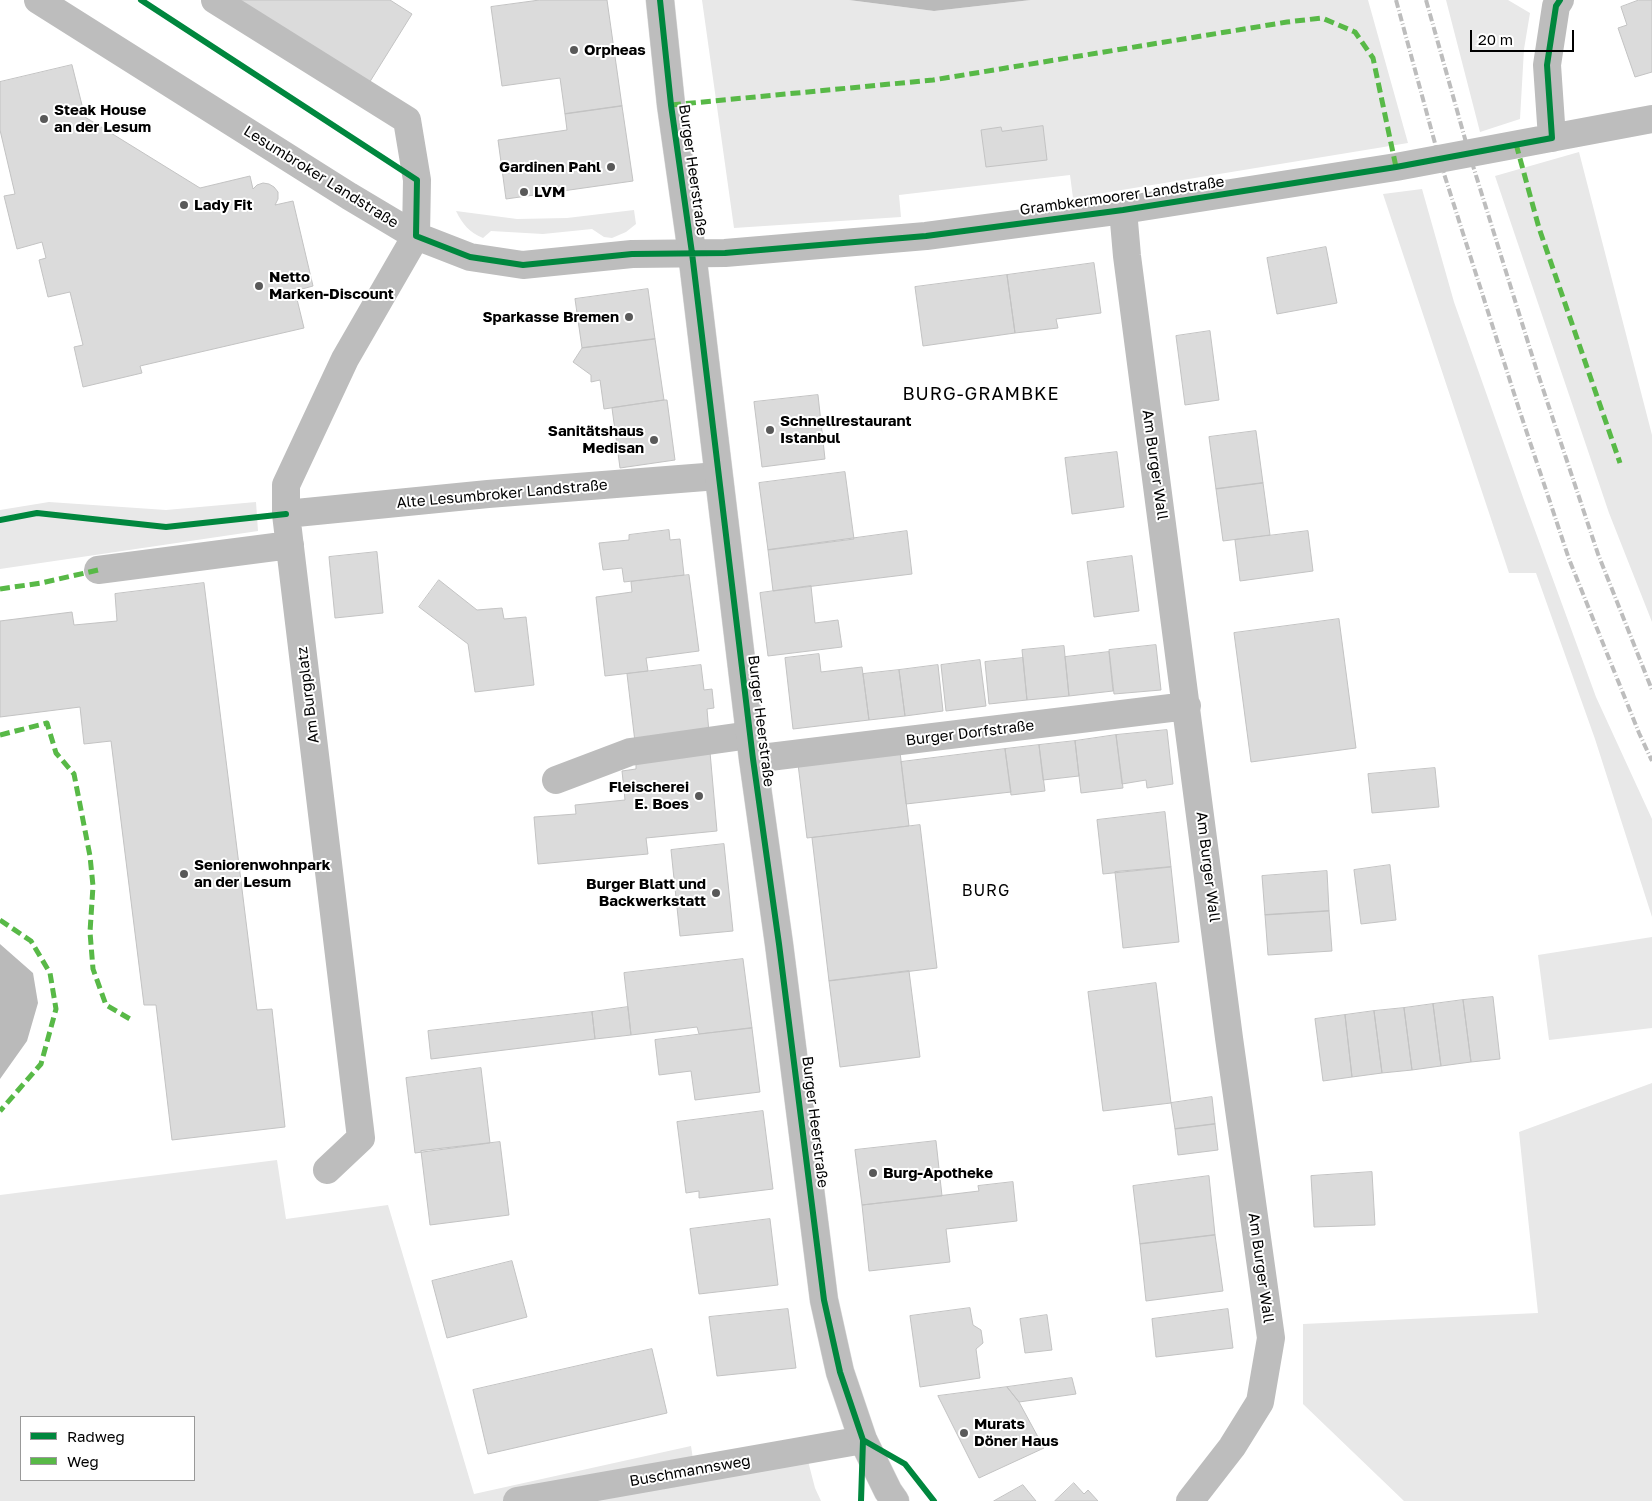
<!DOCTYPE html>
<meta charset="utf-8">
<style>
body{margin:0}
#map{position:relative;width:1652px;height:1501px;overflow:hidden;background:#fff;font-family:"Golos Text",sans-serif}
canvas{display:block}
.legend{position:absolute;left:20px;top:1416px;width:175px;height:65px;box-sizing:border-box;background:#fff;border:1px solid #999;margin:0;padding:6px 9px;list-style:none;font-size:15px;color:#000}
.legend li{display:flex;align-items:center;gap:10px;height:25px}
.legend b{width:25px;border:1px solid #999}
.scale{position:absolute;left:1470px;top:30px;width:104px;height:22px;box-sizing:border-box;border:2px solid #000;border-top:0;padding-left:6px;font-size:15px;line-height:18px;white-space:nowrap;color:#000;-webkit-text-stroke:4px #fff;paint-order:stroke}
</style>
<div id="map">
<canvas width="1652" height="1501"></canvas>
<ul class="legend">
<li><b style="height:6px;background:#00873e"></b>Radweg</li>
<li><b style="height:6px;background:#58b947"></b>Weg</li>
</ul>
<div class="scale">20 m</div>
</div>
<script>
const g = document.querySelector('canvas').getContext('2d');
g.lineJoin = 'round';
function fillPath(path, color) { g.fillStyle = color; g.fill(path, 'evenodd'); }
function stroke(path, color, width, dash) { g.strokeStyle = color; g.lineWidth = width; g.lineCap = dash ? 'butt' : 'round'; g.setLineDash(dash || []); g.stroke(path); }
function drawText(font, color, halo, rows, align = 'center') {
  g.font = font + ' "Golos Text",sans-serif'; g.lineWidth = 4; g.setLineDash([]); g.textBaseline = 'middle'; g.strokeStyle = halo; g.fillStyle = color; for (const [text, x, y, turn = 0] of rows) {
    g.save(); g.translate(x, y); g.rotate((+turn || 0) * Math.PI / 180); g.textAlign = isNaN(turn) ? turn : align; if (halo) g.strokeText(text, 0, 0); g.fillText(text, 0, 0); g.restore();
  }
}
fillPath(new Path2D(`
 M702,0H849L934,11L1031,0H1368L1408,143L1073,198L1070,175L899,195L901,217L734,228Z
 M1446,0H1508L1530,13L1524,49L1520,119L1480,132Z
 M1579,152L1652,435V622L1609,513L1495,176Z
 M1422,189L1454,302L1525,503L1596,697L1652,819V917L1595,739L1536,573H1509L1383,194Z
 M634,210L636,224L626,232L612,238L604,237L592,229L543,234L491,231L483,238C469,232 463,225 456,211L517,219L567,218Z
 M49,502L166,510L256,502L258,531L0,569V510Z
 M1652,937V1028L1549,1040L1538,955Z
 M1652,1083V1501H1404L1303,1404V1324L1538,1313L1519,1132Z
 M277,1160L286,1219L388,1205L474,1494L691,1446L696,1479L808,1461L815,1488L821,1501H0V1195ZM21,1417H194V1480H21Z`), '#e8e8e8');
fillPath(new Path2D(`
 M849,0H1031L934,11Z
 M0,944L33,973L38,1003L27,1041L0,1079Z`), '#bababa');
const building = new Path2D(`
 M239,0H390L412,14L366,88Z
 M540,0H607L622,106L565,114L560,78L502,86L491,7Z
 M1639,0H1652V72L1635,77L1618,28L1627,25L1621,7Z
 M72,65L85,117L200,188L250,176L253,189L257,185L263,183L269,184L274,187L278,192V199L275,205L293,201L313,286L295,291L304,328L140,366L142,373L83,387L74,347L83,345L70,292L48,297L39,260L46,258L42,242L17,249L4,196L15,194L0,130V82Z
 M622,106L633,181L506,199L498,140L567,130L565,114Z
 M1043,126L1047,160L986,167L981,130L1001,127L1002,131Z
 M1326,247L1337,303L1277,314L1267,258Z
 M1094,263L1101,313L1056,319L1058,328L1015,333L1007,275Z
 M1007,275L1015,333L923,346L915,287Z
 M648,289L655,339L582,348L575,299Z
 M1210,331L1219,400L1185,405L1176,336Z
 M655,339L664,400L604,409L600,380L591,382V375L573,362L582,348Z
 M818,395L825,459L762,467L754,402Z
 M664,400H667L675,460L620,468L612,408Z
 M1256,431L1263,483L1216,489L1209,437Z
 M1117,452L1124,507L1072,514L1065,458Z
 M845,472L854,539L768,550L759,483Z
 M1263,483L1270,535L1223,541L1216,489Z
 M669,530L670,540L680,539L684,575L624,582L622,568L603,570L599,543L629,540V535Z
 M907,531L912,574L773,591L768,550Z
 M1308,531L1313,571L1240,581L1235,540Z
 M377,552L383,613L335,618L329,557Z
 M1132,556L1139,611L1094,617L1087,562Z
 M689,575L699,651L646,658L648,671L605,676L596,597L632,592L631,582Z
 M439,580L477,610L502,608L504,619L526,617L534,685L475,692L468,644L419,607Z
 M204,583L257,1010L272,1009L285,1127L172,1140L156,1005H144L111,741L84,744L80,707L0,717V621L72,612L74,625L117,621L115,594Z
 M811,586L815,623L838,620L842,647L768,656L760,593Z
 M1339,619L1356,748L1251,762L1234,633Z
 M1156,645L1161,690L1114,694L1109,650Z
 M1064,646L1069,696L1027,700L1022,650Z
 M1109,652L1113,691L1069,696L1065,657Z
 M819,654L821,672L862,667L869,720L793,729L785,658Z
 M1023,658L1027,700L989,704L985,662Z
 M980,660L986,706L946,711L941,665Z
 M701,665L704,690L712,689L714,708L707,709L709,733L635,742L627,674Z
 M938,665L943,711L905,716L899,670Z
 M899,670L905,716L869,720L863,674Z
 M1167,730L1173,784L1147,788L1146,780L1122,784L1116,735Z
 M1116,735L1123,788L1081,793L1075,741Z
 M1075,741L1079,776L1043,780L1039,745Z
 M1039,745L1045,791L1011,795L1005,749Z
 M1005,749L1011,792L906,804L901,762Z
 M710,752L717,831L646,838L648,854L538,864L534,817L576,814L575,805L625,800L622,771L636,769V759Z
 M900,752L909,826L807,838L798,764Z
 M1435,768L1439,807L1372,813L1368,774Z
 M1165,812L1171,867L1103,874L1097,820Z
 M920,825L937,968L829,981L812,838Z
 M724,844L733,931L680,936L671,850Z
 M1390,865L1396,920L1361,924L1354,870Z
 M1171,867L1179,942L1123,948L1115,872Z
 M1327,871L1329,911L1265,915L1262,876Z
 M1329,911L1332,951L1268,955L1265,915Z
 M743,959L752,1028L699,1034L697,1027L631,1035L624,973Z
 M909,971L920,1057L840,1067L829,981Z
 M1156,983L1171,1103L1103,1111L1088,992Z
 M1493,997L1500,1059L1471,1062L1463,1000Z
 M1463,1000L1471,1062L1441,1066L1433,1004Z
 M1433,1004L1441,1066L1412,1070L1404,1008Z
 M628,1007L631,1035L595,1039L592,1012Z
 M1404,1008L1412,1070L1382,1073L1374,1011Z
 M1374,1011L1382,1073L1352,1077L1345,1015Z
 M592,1012L595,1039L431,1059L428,1031Z
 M1345,1015L1352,1077L1323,1081L1315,1019Z
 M752,1028L760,1092L695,1100L691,1071L659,1075L655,1040Z
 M481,1068L490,1143L415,1153L406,1078Z
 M1212,1097L1215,1124L1175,1129L1171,1103Z
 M763,1111L773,1189L699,1198V1191L686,1193L677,1122Z
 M1215,1124L1218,1150L1178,1155L1175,1129Z
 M936,1141L942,1196L862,1205L855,1150Z
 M500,1142L509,1215L430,1225L421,1151Z
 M1372,1172L1375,1225L1314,1227L1311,1176Z
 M1209,1176L1215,1235L1140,1244L1133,1186Z
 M1013,1182L1017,1221L946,1229L950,1262L869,1271L862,1205L979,1191L978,1186Z
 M770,1219L778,1285L699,1294L690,1229Z
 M1215,1235L1223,1291L1146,1301L1140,1244Z
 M512,1261L527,1317L447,1338L432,1281Z
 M970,1308L973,1325L981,1330L983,1343L976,1349L980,1378L920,1387L910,1316Z
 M788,1309L796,1368L717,1376L709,1317Z
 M1228,1309L1233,1348L1156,1357L1152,1319Z
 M1047,1315L1052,1350L1025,1353L1020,1319Z
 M652,1349L667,1413L488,1454L473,1390Z
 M1072,1378L1076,1394L1019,1402L1007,1387Z
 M1007,1387L1019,1402L1044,1448L979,1478L938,1396Z
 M1074,1483L1084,1494L1088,1490L1098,1501H1055Z
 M1023,1485L1036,1501H994Z`);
fillPath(building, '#dbdbdb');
stroke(building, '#c3c3c3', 1);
const major = new Path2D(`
 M660,0L671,105L692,253L753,759L779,944L824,1300L840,1372L863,1440L888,1491L895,1501`);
stroke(major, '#dbdbdb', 29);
stroke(new Path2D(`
 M38,0L349,196L416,236L470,257L523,265L632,254L725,253L926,236L1123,210L1396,167L1652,119
 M215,0L407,120L417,180L416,236L345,359L286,485V514L361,1138L327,1170
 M1552,138L1547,65L1556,6L1560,0
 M1123,210L1127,256L1229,1038L1271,1338L1260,1402L1232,1447L1190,1501
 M286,514L488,494L718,476
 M98,570L290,545
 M753,759L1187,706
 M556,780L630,752L750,735
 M517,1501L863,1440`), '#bdbdbd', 28);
stroke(major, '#bdbdbd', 28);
stroke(new Path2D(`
 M1396,0L1439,158L1519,409L1569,559L1639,733L1652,761
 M1426,0L1469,153L1536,368L1598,554L1652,690`), '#bdbdbd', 4, [8, 2.5, 1, 2.5]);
stroke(new Path2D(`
 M671,105L933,80L1287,22L1322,18L1355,32L1373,58L1396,167
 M1516,144L1539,228L1620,463
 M0,589L41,583L98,570
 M0,735L47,723L56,753L74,774L90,856L93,886L90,932L93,969L106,1005L130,1019
 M0,920L31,941L50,973L56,1009L41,1064L0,1111`), '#58b947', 5, [10, 5]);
stroke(new Path2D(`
 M141,0L417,180L416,236L470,257L523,265L632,254L725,253L926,236L1123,210L1396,167L1552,138L1547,65L1556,6L1560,0
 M660,0L671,105L692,253L753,759L779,944L824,1300L840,1372L863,1440L861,1501
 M0,520L37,513L166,527L286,514
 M863,1440L905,1464L934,1501`), '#00873e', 6);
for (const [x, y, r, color] of [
 [574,50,5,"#595959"],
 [44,119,5,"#595959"],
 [611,167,5,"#595959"],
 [524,192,5,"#595959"],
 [184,205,5,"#595959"],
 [259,286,5,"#595959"],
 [629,317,5,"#595959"],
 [770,430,5,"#595959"],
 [654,440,5,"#595959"],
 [699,796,5,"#595959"],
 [184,874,5,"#595959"],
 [716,893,5,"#595959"],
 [873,1173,5,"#595959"],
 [964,1433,5,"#595959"]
]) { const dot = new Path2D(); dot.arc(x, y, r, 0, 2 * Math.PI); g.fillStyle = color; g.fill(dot); stroke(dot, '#fff', 2); }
drawText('bold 15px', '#000', '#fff', [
 ["Orpheas",584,50],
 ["Steak House",54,110],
 ["an der Lesum",54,127],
 ["Gardinen Pahl",601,167,"right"],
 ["LVM",534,192],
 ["Lady Fit",194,205],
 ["Netto",269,277],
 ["Marken-Discount",269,294],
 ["Sparkasse Bremen",619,317,"right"],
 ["Schnellrestaurant",780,421],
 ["Istanbul",780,438],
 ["Sanitätshaus",644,431,"right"],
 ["Medisan",644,448,"right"],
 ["Fleischerei",689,787,"right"],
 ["E. Boes",689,804,"right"],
 ["Seniorenwohnpark",194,865],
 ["an der Lesum",194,882],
 ["Burger Blatt und",706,884,"right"],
 ["Backwerkstatt",706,901,"right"],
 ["Burg-Apotheke",883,1173],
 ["Murats",974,1424],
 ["Döner Haus",974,1441]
], 'left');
drawText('15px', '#000', '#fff', [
 ["Burger Heerstraße",693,170,82],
 ["Lesumbroker Landstraße",321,177,32],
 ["Grambkermoorer Landstraße",1122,196,-8],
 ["Am Burger Wall",1155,465,82],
 ["Alte Lesumbroker Landstraße",502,494,-5],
 ["Am Burgplatz",308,695,-97],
 ["Burger Heerstraße",761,721,83],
 ["Burger Dorfstraße",970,733,-7],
 ["Am Burger Wall",1208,867,83],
 ["Burger Heerstraße",815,1122,83],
 ["Am Burger Wall",1261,1268,82],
 ["Buschmannsweg",690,1471,-10]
]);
g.letterSpacing = '1px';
drawText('16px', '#000', '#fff', [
 ["BURG",986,891]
]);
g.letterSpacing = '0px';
g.letterSpacing = '1px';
drawText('18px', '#000', '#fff', [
 ["BURG-GRAMBKE",981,394]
]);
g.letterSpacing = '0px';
</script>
